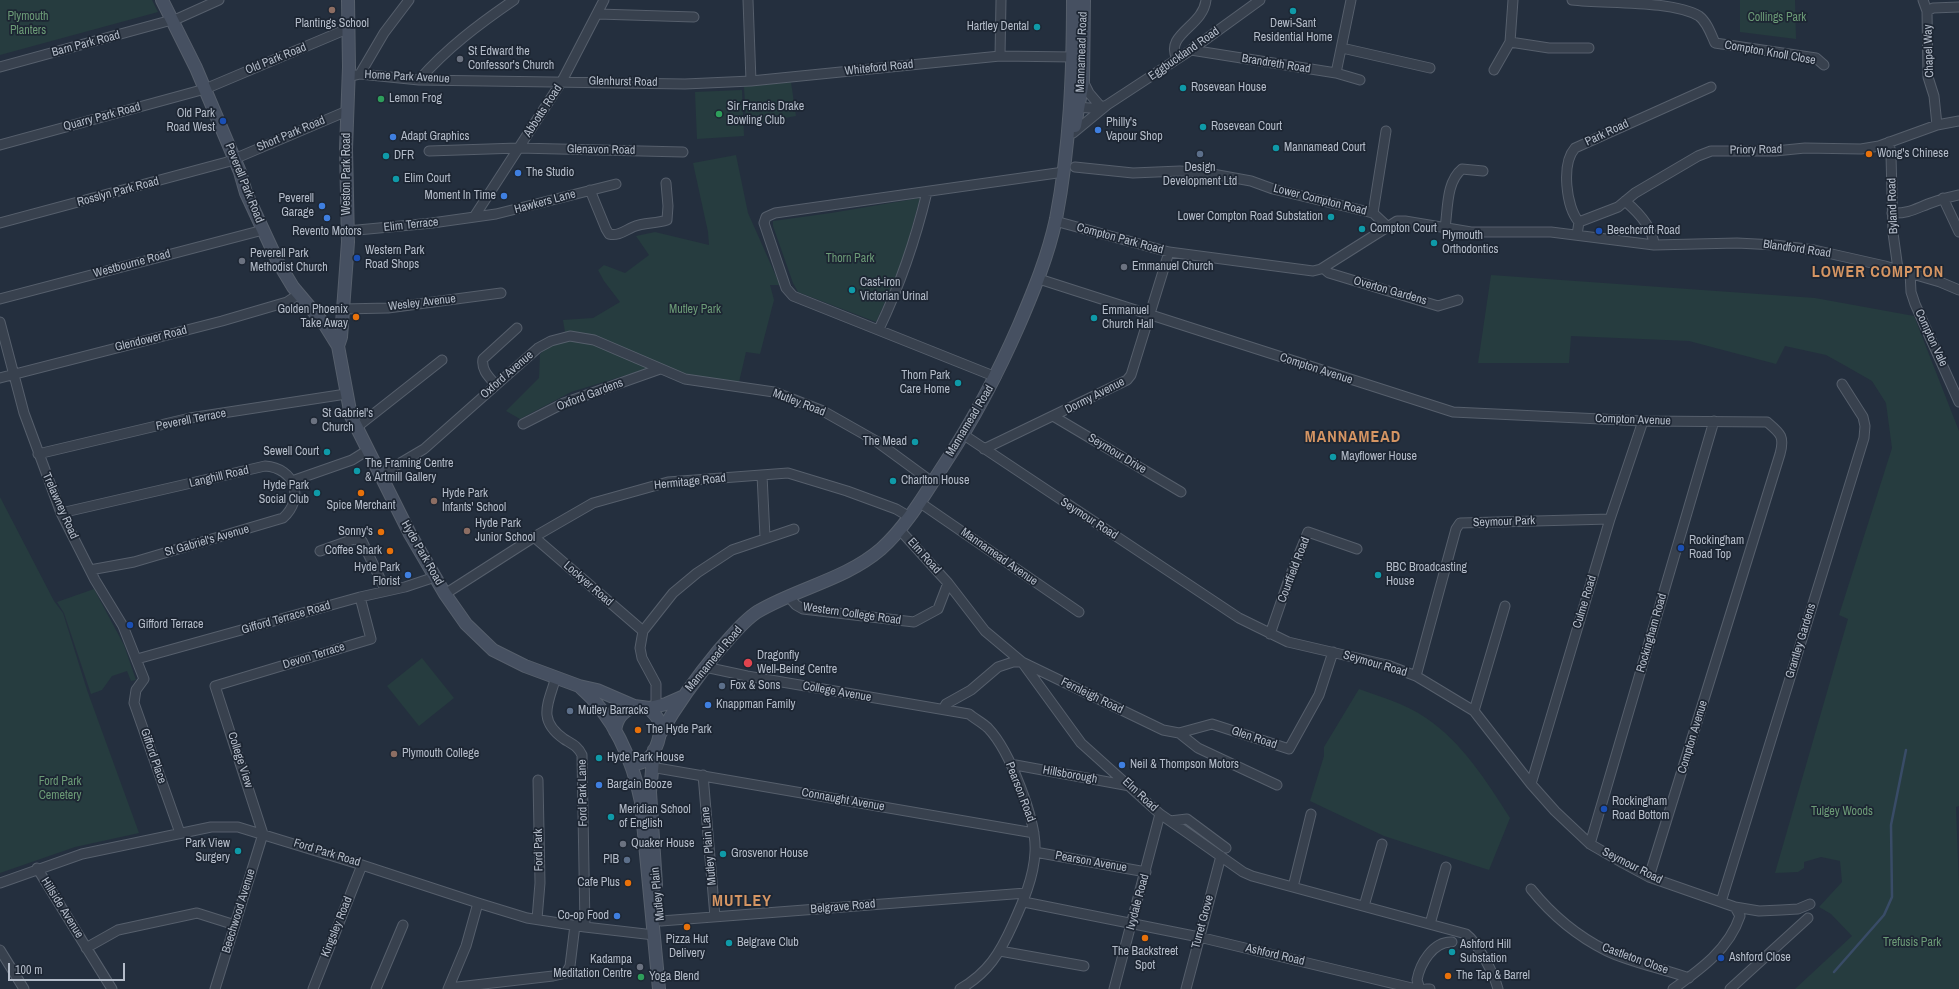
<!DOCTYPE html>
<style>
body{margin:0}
#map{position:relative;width:1959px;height:989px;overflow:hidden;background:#242f3e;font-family:"Archivo Narrow",sans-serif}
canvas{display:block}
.scale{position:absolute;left:8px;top:963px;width:117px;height:18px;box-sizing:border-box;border:2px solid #b4bcc9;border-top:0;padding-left:5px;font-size:12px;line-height:14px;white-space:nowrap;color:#b4bcc9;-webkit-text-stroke:3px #1d2633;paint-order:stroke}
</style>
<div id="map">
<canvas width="1959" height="989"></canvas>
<div class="scale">100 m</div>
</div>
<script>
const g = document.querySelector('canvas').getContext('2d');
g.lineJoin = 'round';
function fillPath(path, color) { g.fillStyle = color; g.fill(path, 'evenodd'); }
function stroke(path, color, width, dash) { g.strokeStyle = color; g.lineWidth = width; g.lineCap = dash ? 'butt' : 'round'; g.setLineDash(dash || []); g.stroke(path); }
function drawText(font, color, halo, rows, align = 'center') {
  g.font = font + ' "Archivo Narrow",sans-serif'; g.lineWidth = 3.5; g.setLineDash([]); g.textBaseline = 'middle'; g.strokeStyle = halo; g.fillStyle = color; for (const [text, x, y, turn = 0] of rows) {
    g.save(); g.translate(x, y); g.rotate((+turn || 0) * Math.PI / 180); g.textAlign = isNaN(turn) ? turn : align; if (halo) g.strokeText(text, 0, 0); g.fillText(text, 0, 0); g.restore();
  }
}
fillPath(new Path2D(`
 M0,0H152L158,12L0,55Z
 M1740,0H1795L1796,39L1740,32Z
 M791,82L796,116L746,125L744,86Z
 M742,90L744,136L697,139L695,92Z
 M736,155L748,213L780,285H770L774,300L760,354L746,352L739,382L685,376L656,366L571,392L520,419L506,411L539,378L540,354L565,332L563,320L593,318L620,302L604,281L598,270L604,265L625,273L649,255L636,236L655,232L709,245L708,232L693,163Z
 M920,198L902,264L876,322L798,292L793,283L773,226V221L831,213Z
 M1491,275L1815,298L1914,316L1959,431V806L1956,807L1959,886V989H1795L1852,936L1831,914L1819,907L1842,882L1840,861L1821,857L1804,862V868L1798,872L1775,873L1848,619L1839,615L1892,448L1886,403L1872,381L1844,365L1826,355L1785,346L1776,364L1689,341L1571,336L1569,363H1478Z
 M0,497L54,601L63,613L87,690L139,833L75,847L0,873Z
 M94,589L124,645L136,680L131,681L127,671L112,676L102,690L91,694L64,613L57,602Z
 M422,658L454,698L419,726L387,686Z
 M1359,689C1381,697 1406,704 1426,718C1462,742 1487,782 1510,818L1489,870L1384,836L1310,801L1324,756V747Z`), '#263c3f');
stroke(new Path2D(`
 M1834,972L1884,915L1892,897L1891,825L1906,750`), '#394c67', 2.5);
const street = new Path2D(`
 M748,0L751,81
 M1572,0C1607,4 1671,0 1699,16C1707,22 1711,34 1715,43L1816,58L1824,65
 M1923,0L1927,11L1928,77L1934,96L1937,125
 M1927,11L1933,8L1959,7
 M598,14L694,17
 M1510,42L1549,48H1589
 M1342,48L1430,68
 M1191,50L1336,73L1360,80
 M1000,56L1001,0
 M1177,59C1164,34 1203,27 1206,0
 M0,67L179,18L219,0
 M1494,70L1510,42L1513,0
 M1336,73L1351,0
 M360,74L384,33L409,0
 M348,77L360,74L419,80L685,84L751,81L1000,56L1073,57
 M419,80C447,48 479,24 514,0
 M1083,81L1089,93L1101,107
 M1074,107L1090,108L1104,106
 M1073,133L1107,105L1191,50L1260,0
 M1889,142L1891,155L1893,233L1898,269
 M0,145L205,89L347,29
 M429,151L518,148L683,152
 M1075,167L1133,173L1180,171L1207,173L1251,181L1273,189L1373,213L1388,227
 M590,190L606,229L609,234C619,236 624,231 633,227C644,222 655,224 667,220L668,206L666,183
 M1943,198L1959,232
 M1625,201C1638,212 1653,227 1654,245
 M1373,213L1386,131
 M1892,213C1907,214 1915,209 1928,204C1938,200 1948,197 1959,195
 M474,217L562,81L604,0
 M1055,221L1169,252L1313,271L1321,269L1397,221H1405L1471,232H1551L1654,245L1737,243L1775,245L1814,250L1885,266L1940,282L1959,290
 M1579,222C1566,207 1561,164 1575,148L1711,87
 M0,223L227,162L347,111
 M1445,228C1448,209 1446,182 1462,169L1483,171
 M347,231L432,223L496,214L616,184
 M1577,235L1579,222L1618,207L1635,193L1698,156L1711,151H1775L1805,148L1861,149L1879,146L1937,125L1959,121
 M1323,268L1329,273L1438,306L1458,300
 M1910,272L1911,292L1915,304L1959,402
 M1039,279L1453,412L1643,421L1767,422C1780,433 1785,436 1780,454L1649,877
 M0,299L263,230
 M343,309L388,308L501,293
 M0,322L24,413L61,513L95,580L123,626L144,679L136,690L134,703L180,833
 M879,329C901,283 915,242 927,192
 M996,377L793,296L786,288L764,223L766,217L775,213L1064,172
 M0,378L222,321L287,302L299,294
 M496,385C489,377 481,370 483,359L517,328
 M1053,416L1181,492
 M523,424L564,403L660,369
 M357,427L442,360
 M964,435L1239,618L1288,642L1387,665L1416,676L1474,711L1531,784L1555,811L1590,844L1623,863L1649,877L1735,907L1759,911L1781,910L1798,909L1810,904
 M984,449L1127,380L1131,375L1169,252
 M38,454L190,418L346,394
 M380,475L424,449L538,348L551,341L570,336L594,340L685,379L774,392L823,411L876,441L932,482
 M762,475L765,537
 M292,481L352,460L368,450
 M919,502L1079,612
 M61,513L265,466C295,468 305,498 283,518L134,562L90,570
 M899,529L948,583L985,631L1022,662L1081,743L1160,814L1189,834L1243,872L1252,876L1466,934C1478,943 1494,974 1498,989
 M534,537L643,631
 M320,551L354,539L362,541L386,591
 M445,594L534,537L593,503L668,482L788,473L847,491L896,509L908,516
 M788,596L796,605L803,609L914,622L938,609L948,583
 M1270,634L1289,579L1308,532L1357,549
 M137,659L360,597L405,587L435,577
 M705,667L747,676L969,714C975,719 983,723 988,728C1010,751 1037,821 1035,852C1034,877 1023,902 1013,924C1000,953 988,973 960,989
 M1416,676L1456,529L1460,523L1610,519
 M556,677C548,704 537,720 564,739C572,744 578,746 582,755L585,927
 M656,707V684L642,658L640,648L643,631L673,593L697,573L732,550L794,529
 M943,709L946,704L971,690L998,667L1013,662H1022L1163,730L1179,733L1212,724L1289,749L1319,695L1333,652
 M1474,711L1505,606
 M1179,733L1198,748L1277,785
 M1010,764L1130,786
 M651,767L1034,833
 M703,775L715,917
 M1531,784L1610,519L1643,421
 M1170,821L1187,819L1226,848
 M1590,844L1714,421
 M1035,852L1146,872
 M37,868L112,989
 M0,883L82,854L211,827H238L362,865L478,903L527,918L585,927L654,935
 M1293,887L1311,814
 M1531,889C1551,914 1577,936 1607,951C1630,962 1664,969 1689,978
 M1024,902L1199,937L1416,989
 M1721,902L1864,438L1865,426L1863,417L1842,384
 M1364,906L1382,844
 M537,919L540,883L538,780
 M661,921L1026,893
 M1430,924L1446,867
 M86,948L118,930L197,913L235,925
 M0,950L24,989
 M1000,951L1084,966
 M449,988L553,976L566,973L570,966L575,925
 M215,989L263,834L215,686L371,639L360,597
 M313,989L362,865
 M376,989L403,925
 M448,989L466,946L478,903
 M1114,989L1160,814
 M1186,989L1221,856
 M1420,989L1417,980C1420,964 1433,941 1452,942
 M1426,989H1430
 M1673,989C1701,969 1729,949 1740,916L1735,907
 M1730,989L1808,918`);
const secondary = new Path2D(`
 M162,0L196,68L240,172L246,193L278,262L293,287L325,325L338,346L351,416L410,534L445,594L466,624L493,650L525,666L579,686L597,690L634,706
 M1075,126L1083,81L1084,0
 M338,346L341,337L348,242L346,149L349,67L348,0
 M580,687C613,715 633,760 641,802L659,989
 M649,708L666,704L682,697
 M615,731C617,717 622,713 634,706L649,708C652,712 657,716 659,721C663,732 656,754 646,760C641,764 637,763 631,763
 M660,734C678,703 696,678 719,650C731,637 742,622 757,612C797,588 845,580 881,549C907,526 926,492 945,463C974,419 998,373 1019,325C1034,290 1048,256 1056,219C1070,146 1073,74 1073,0
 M654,750L650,792L656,885`);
stroke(street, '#565f6c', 11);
stroke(secondary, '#565f6c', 14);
stroke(street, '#38414e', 9);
stroke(secondary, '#465061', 12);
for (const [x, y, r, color] of [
 [332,10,4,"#8d6e63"],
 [1293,11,4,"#0f9aa8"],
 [1037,27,4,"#0f9aa8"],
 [460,59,4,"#6b7280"],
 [1183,88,4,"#0f9aa8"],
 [381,99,4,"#2e9e5b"],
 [719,114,4,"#2e9e5b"],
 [223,121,4,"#1a4fb4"],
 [1203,127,4,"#0f9aa8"],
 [1098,130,4,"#3f7fe0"],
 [393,137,4,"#3f7fe0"],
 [1276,148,4,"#0f9aa8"],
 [1200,154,4,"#5c6f8a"],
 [1869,154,4,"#e8710a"],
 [386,156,4,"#0f9aa8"],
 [518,173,4,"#3f7fe0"],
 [396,179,4,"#0f9aa8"],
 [504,196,4,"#3f7fe0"],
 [322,206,4,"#3f7fe0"],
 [1331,217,4,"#0f9aa8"],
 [327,218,4,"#3f7fe0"],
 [1362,229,4,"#0f9aa8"],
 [1599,231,4,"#1a4fb4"],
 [1434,243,4,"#0f9aa8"],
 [357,258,4,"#1a4fb4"],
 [242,261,4,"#6b7280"],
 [1124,267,4,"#6b7280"],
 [852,290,4,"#0f9aa8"],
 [356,317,4,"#e8710a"],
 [1094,318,4,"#0f9aa8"],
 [958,383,4,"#0f9aa8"],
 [314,421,4,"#6b7280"],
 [915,442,4,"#0f9aa8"],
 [327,452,4,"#0f9aa8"],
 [1333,457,4,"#0f9aa8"],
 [357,471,4,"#0f9aa8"],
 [893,481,4,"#0f9aa8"],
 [317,493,4,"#0f9aa8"],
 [361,493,4,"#e8710a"],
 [434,501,4,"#8d6e63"],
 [467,531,4,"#8d6e63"],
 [381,532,4,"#e8710a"],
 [1681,548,4,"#1a4fb4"],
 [390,551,4,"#e8710a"],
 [408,575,4,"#3f7fe0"],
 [1378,575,4,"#0f9aa8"],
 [130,625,4,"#1a4fb4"],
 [748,663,5,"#e0444e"],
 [722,686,4,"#5c6f8a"],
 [708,705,4,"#3f7fe0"],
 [570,711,4,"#5c6f8a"],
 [638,730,4,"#e8710a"],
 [394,754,4,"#8d6e63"],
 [599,758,4,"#0f9aa8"],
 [1122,765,4,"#3f7fe0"],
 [599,785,4,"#3f7fe0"],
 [1604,809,4,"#1a4fb4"],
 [611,817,4,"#0f9aa8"],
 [623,844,4,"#6b7280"],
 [238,851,4,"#0f9aa8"],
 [723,854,4,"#0f9aa8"],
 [627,860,4,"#5c6f8a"],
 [628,883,4,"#e8710a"],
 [617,916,4,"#3f7fe0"],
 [687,927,4,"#e8710a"],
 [1145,938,4,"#e8710a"],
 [729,943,4,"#0f9aa8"],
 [1452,952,4,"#0f9aa8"],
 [1721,958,4,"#1a4fb4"],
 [640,967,4,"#6b7280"],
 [1448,976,4,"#e8710a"],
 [641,977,4,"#2e9e5b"]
]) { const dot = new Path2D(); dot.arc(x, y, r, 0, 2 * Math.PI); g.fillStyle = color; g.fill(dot); stroke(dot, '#1d2633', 1.5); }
drawText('12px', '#6b9a76', '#1d2633', [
 ["Plymouth",28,17],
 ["Planters",28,31],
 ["Collings Park",1777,18],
 ["Thorn Park",850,259],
 ["Mutley Park",695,310],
 ["Ford Park",60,782],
 ["Cemetery",60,796],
 ["Tulgey Woods",1842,812],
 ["Trefusis Park",1912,943]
]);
drawText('12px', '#b4bcc9', '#1d2633', [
 ["Plantings School",332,24,"center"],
 ["Dewi-Sant",1293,24,"center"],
 ["Residential Home",1293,38,"center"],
 ["Hartley Dental",1029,27,"right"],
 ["St Edward the",468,52],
 ["Confessor's Church",468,66],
 ["Rosevean House",1191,88],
 ["Lemon Frog",389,99],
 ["Sir Francis Drake",727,107],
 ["Bowling Club",727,121],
 ["Old Park",215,114,"right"],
 ["Road West",215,128,"right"],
 ["Philly's",1106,123],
 ["Vapour Shop",1106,137],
 ["Rosevean Court",1211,127],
 ["Adapt Graphics",401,137],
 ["Mannamead Court",1284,148],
 ["Wong's Chinese",1877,154],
 ["DFR",394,156],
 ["Design",1200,168,"center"],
 ["Development Ltd",1200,182,"center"],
 ["The Studio",526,173],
 ["Elim Court",404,179],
 ["Moment In Time",496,196,"right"],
 ["Peverell",314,199,"right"],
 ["Garage",314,213,"right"],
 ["Lower Compton Road Substation",1323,217,"right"],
 ["Compton Court",1370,229],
 ["Beechcroft Road",1607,231],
 ["Revento Motors",327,232,"center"],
 ["Plymouth",1442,236],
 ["Orthodontics",1442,250],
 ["Western Park",365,251],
 ["Road Shops",365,265],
 ["Peverell Park",250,254],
 ["Methodist Church",250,268],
 ["Emmanuel Church",1132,267],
 ["Cast-iron",860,283],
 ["Victorian Urinal",860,297],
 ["Golden Phoenix",348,310,"right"],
 ["Take Away",348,324,"right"],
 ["Emmanuel",1102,311],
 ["Church Hall",1102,325],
 ["Thorn Park",950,376,"right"],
 ["Care Home",950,390,"right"],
 ["St Gabriel's",322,414],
 ["Church",322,428],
 ["The Mead",907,442,"right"],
 ["Sewell Court",319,452,"right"],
 ["Mayflower House",1341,457],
 ["The Framing Centre",365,464],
 ["& Artmill Gallery",365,478],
 ["Charlton House",901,481],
 ["Hyde Park",309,486,"right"],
 ["Social Club",309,500,"right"],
 ["Hyde Park",442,494],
 ["Infants' School",442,508],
 ["Spice Merchant",361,506,"center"],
 ["Hyde Park",475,524],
 ["Junior School",475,538],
 ["Sonny's",373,532,"right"],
 ["Rockingham",1689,541],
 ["Road Top",1689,555],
 ["Coffee Shark",382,551,"right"],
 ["Hyde Park",400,568,"right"],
 ["Florist",400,582,"right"],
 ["BBC Broadcasting",1386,568],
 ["House",1386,582],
 ["Gifford Terrace",138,625],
 ["Dragonfly",757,656],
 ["Well-Being Centre",757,670],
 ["Fox & Sons",730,686],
 ["Knappman Family",716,705],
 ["Mutley Barracks",578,711],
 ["The Hyde Park",646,730],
 ["Plymouth College",402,754],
 ["Hyde Park House",607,758],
 ["Neil & Thompson Motors",1130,765],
 ["Bargain Booze",607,785],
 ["Rockingham",1612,802],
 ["Road Bottom",1612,816],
 ["Meridian School",619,810],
 ["of English",619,824],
 ["Park View",230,844,"right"],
 ["Surgery",230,858,"right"],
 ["Quaker House",631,844],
 ["Grosvenor House",731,854],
 ["PIB",619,860,"right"],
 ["Cafe Plus",620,883,"right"],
 ["Co-op Food",609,916,"right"],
 ["Pizza Hut",687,940,"center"],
 ["Delivery",687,954,"center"],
 ["Belgrave Club",737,943],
 ["Ashford Hill",1460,945],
 ["Substation",1460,959],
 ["The Backstreet",1145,952,"center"],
 ["Spot",1145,966,"center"],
 ["Ashford Close",1729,958],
 ["Kadampa",632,960,"right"],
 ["Meditation Centre",632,974,"right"],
 ["The Tap & Barrel",1456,976],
 ["Yoga Blend",649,977]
], 'left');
drawText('12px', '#b4bcc9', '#1d2633', [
 ["Barn Park Road",86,44,-15],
 ["Chapel Way",1929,51,-92],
 ["Mannamead Road",1082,52,-88],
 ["Compton Knoll Close",1770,53,10],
 ["Eggbuckland Road",1184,54,-35],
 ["Old Park Road",276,59,-22],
 ["Brandreth Road",1276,64,9],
 ["Whiteford Road",879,68,-6],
 ["Home Park Avenue",407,77,3],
 ["Glenhurst Road",623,82,1],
 ["Abbotts Road",543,111,-57],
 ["Quarry Park Road",102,117,-15],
 ["Park Road",1607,133,-25],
 ["Short Park Road",291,134,-23],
 ["Glenavon Road",601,150,1],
 ["Priory Road",1756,150,-1],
 ["Weston Park Road",347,174,-90],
 ["Peverell Park Road",244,183,68],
 ["Rosslyn Park Road",118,192,-15],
 ["Lower Compton Road",1320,200,14],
 ["Hawkers Lane",545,202,-15],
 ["Byland Road",1893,206,-92],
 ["Elim Terrace",411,225,-6],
 ["Compton Park Road",1120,239,15],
 ["Blandford Road",1797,249,8],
 ["Westbourne Road",132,264,-15],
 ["Overton Gardens",1390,291,16],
 ["Wesley Avenue",422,303,-7],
 ["Compton Vale",1931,338,65],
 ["Glendower Road",151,339,-14],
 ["Compton Avenue",1316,369,18],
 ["Oxford Avenue",507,375,-41],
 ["Oxford Gardens",590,395,-21],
 ["Dormy Avenue",1095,396,-27],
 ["Mutley Road",799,403,21],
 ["Peverell Terrace",191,420,-11],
 ["Compton Avenue",1633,420,2],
 ["Mannamead Road",970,421,-59],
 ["Seymour Drive",1117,454,31],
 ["Langhill Road",219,477,-13],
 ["Hermitage Road",690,482,-6],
 ["Trelawney Road",60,506,66],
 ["Seymour Road",1089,519,33],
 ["Seymour Park",1504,522,-2],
 ["St Gabriel's Avenue",207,541,-16],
 ["Hyde Park Road",422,553,60],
 ["Elm Road",924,556,48],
 ["Mannamead Avenue",999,557,35],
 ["Courtfield Road",1294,570,-69],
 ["Lockyer Road",588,584,41],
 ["Culme Road",1585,602,-73],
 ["Western College Road",852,614,8],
 ["Gifford Terrace Road",286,618,-16],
 ["Rockingham Road",1652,633,-74],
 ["Grantley Gardens",1801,641,-73],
 ["Devon Terrace",314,656,-17],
 ["Mannamead Road",714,659,-50],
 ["Seymour Road",1375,664,16],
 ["College Avenue",837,692,10],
 ["Fernleigh Road",1092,696,26],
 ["Compton Avenue",1693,737,-73],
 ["Glen Road",1254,738,18],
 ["Gifford Place",153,756,71],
 ["College View",240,760,72],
 ["Hillsborough",1070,775,10],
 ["Pearson Road",1020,792,69],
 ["Ford Park Lane",583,793,-91],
 ["Elm Road",1140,795,43],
 ["Connaught Avenue",843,800,10],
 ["Mutley Plain Lane",709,846,-95],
 ["Ford Park",539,850,-91],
 ["Ford Park Road",327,853,17],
 ["Pearson Avenue",1091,862,10],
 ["Seymour Road",1632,866,27],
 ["Mutley Plain",658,894,-96],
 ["Ivydale Road",1138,902,-75],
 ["Belgrave Road",843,907,-5],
 ["Hillside Avenue",62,908,58],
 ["Beechwood Avenue",239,911,-73],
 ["Turret Grove",1203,922,-75],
 ["Kingsley Road",337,927,-68],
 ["Ashford Road",1275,955,13],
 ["Castleton Close",1635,959,20]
]);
g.letterSpacing = '1px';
drawText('bold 16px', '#d59563', '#1d2633', [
 ["LOWER COMPTON",1878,273],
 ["MANNAMEAD",1353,438],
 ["MUTLEY",742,902]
]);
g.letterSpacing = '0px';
</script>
